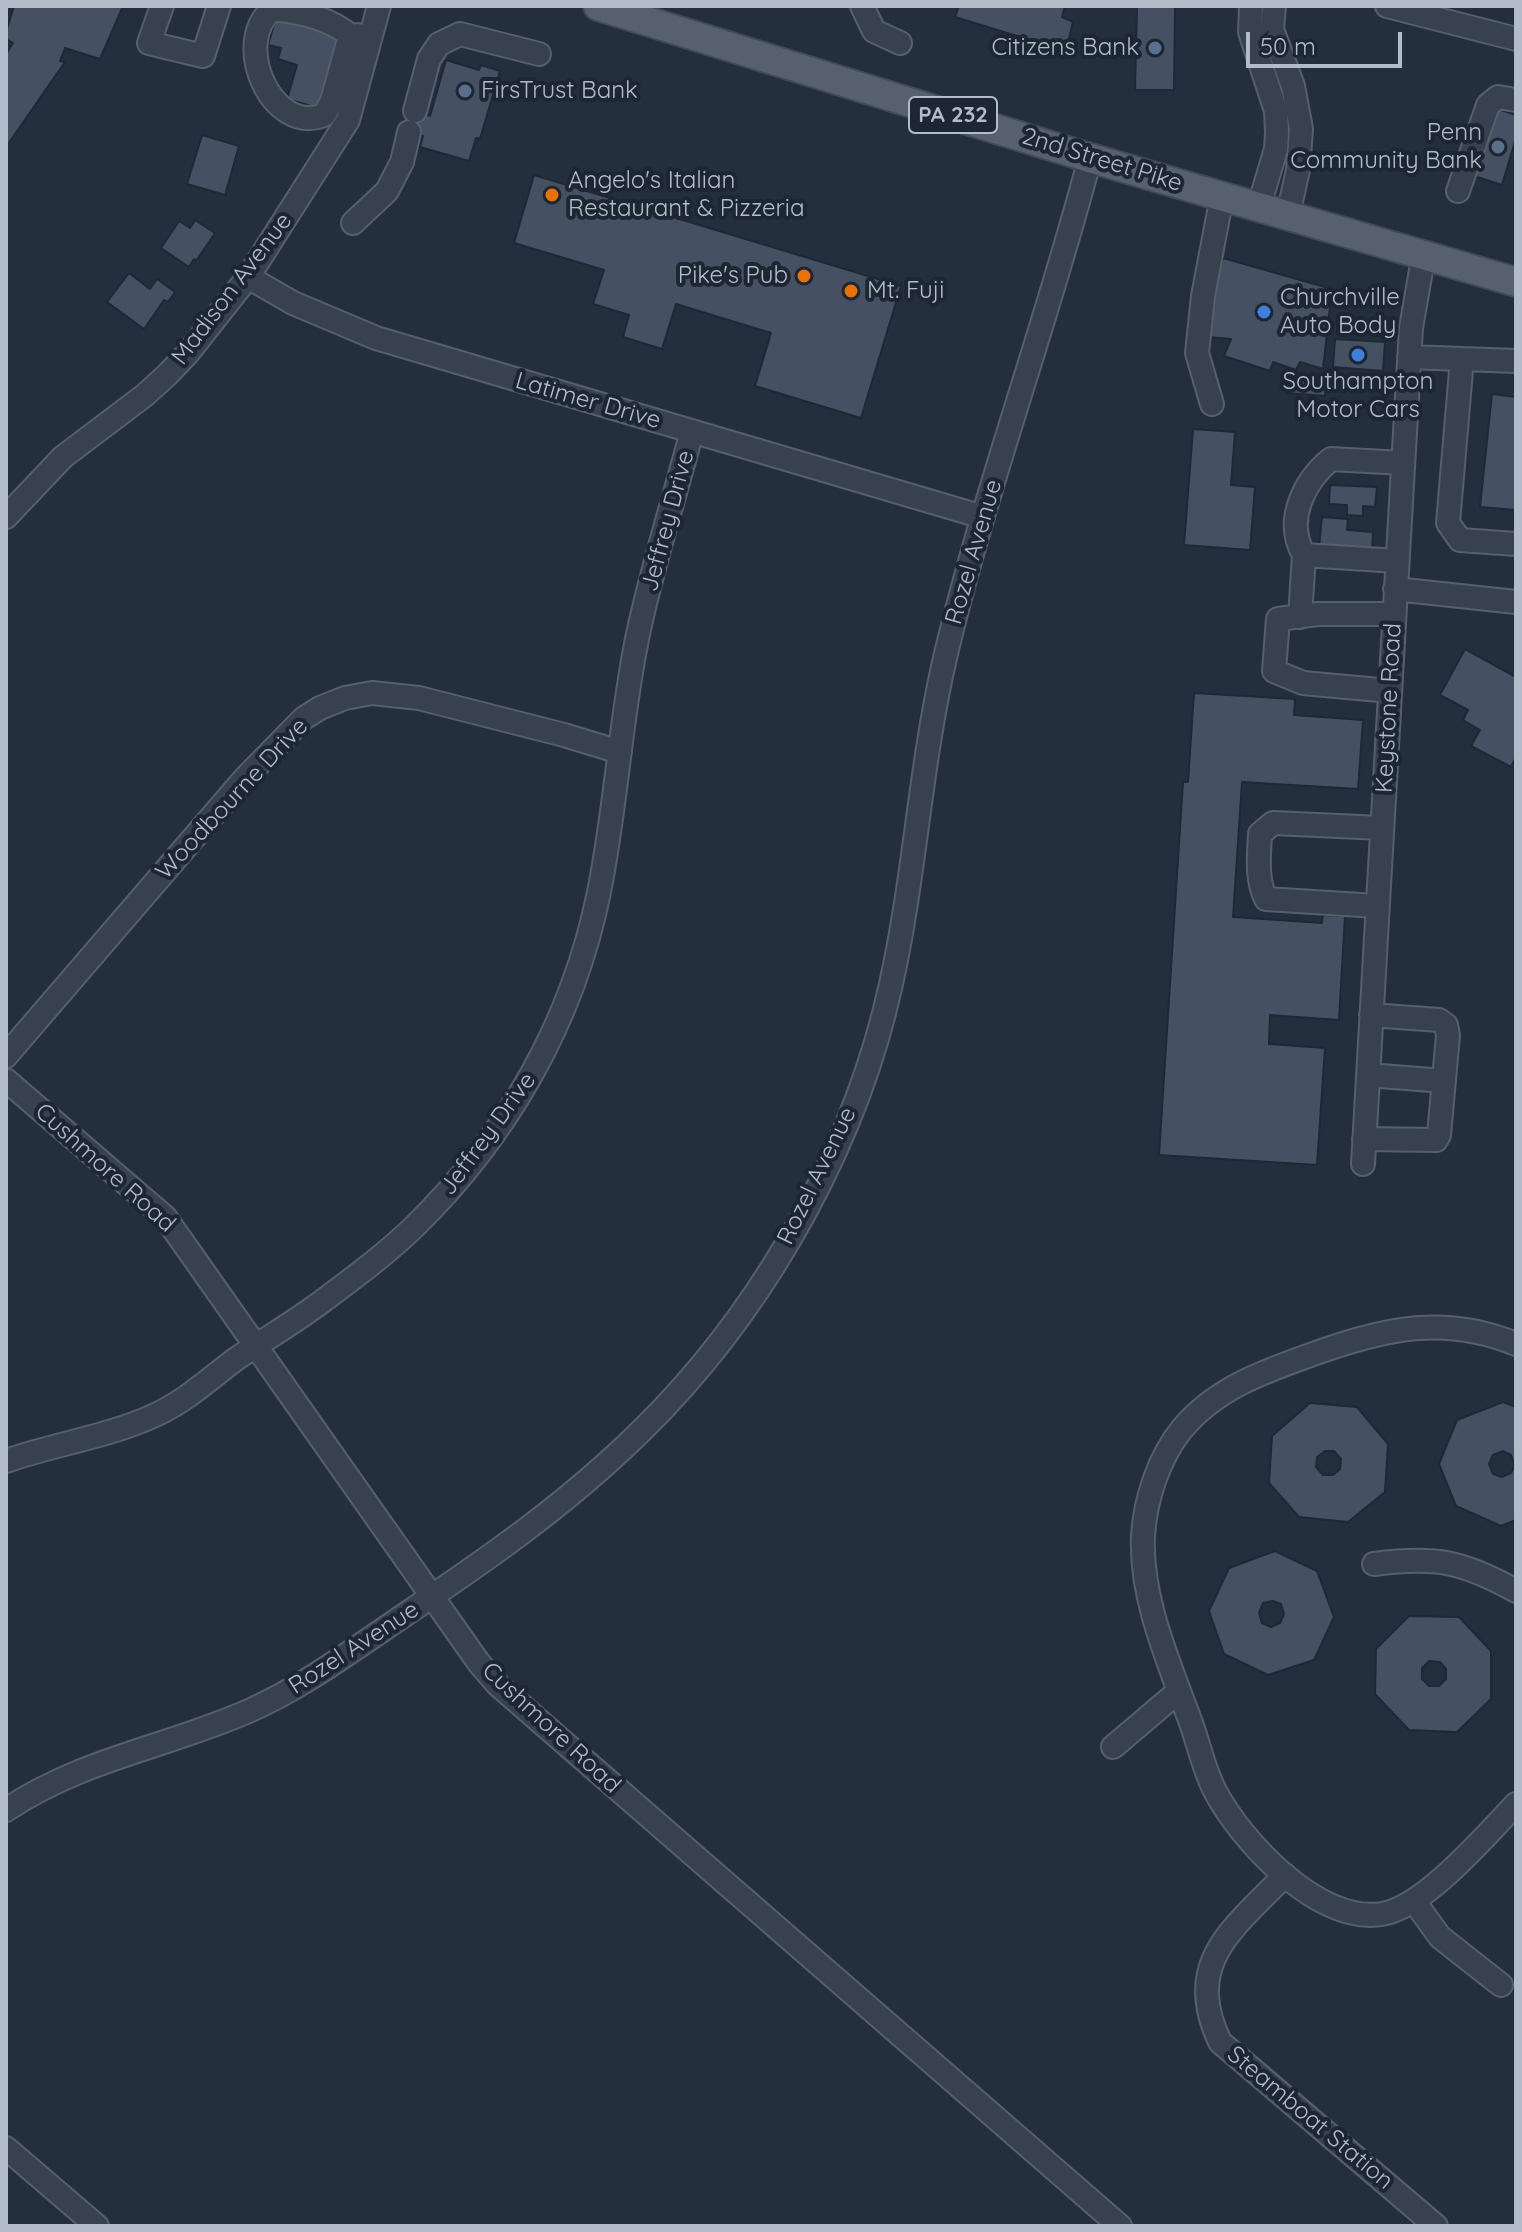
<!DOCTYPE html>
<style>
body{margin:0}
#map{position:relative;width:1522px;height:2232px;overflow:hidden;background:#242f3e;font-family:Quicksand,sans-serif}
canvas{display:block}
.frame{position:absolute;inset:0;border:8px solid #b4bcc9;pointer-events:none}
.scale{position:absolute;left:1246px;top:32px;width:156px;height:36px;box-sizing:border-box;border:4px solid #b4bcc9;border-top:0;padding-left:10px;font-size:24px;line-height:28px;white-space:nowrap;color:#b4bcc9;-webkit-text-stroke:6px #1d2633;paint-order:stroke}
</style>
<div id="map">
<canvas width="1522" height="2232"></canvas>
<div class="frame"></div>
<div class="scale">50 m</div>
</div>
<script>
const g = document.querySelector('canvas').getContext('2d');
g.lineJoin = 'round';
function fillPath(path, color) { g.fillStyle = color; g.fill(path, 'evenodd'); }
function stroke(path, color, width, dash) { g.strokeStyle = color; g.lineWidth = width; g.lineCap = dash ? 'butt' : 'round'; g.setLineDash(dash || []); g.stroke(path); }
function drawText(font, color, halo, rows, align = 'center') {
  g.font = font + ' Quicksand,sans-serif'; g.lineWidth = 8; g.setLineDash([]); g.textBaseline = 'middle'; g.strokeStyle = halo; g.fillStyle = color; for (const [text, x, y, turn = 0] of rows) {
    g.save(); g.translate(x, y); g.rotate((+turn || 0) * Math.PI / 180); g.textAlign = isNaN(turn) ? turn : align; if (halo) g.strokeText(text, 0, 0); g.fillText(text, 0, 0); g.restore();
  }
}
const building = new Path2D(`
 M14,6H123L100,59L65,48L60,61L65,62L6,147V54L13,43L6,39V32Z
 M959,6H1065L1062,17L1073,22L1066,51L955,17Z
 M1137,6H1175L1174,90H1135Z
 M276,19L340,33L318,108L287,99L297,65L278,59L281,48L268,45Z
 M446,60L479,70L481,65L500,71L480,139L476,138L469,161L420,147L423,136L409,132L415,111L430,116Z
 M1495,108L1516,115V138L1502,185L1474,176Z
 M202,135L239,146L225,195L187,184Z
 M534,175L901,286L861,418L755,386L771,333L676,304L662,349L623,337L629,315L593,304L604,270L514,243Z
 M195,220L215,233L196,261L194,259L189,267L161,248L179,221L190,228Z
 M1223,258L1332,289L1323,369L1300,362L1296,370L1273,362L1270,371L1224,356L1231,339L1208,337L1209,305Z
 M129,273L150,289L157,279L175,292L168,302L164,300L144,329L107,302Z
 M1335,339L1385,342L1383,371L1333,367Z
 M1288,375L1326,378L1325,396L1287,393Z
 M1492,394L1516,397V510L1480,507Z
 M1193,429L1235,432L1231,485L1255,487L1250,550L1184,545Z
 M1330,485L1377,487L1375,507L1363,506V516L1347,515V505L1329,504Z
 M1322,517L1348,519L1347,530L1373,532L1372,551L1319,547Z
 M1465,649L1516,677V757L1511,767L1471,746L1480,730L1463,720L1468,710L1440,695Z
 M1194,693L1295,699L1294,715L1363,720L1358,789L1242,782L1233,917L1322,923L1323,915L1345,916L1339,1020L1270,1015L1269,1044L1325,1048L1317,1165L1159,1155L1183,782H1188Z
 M1503,1402L1516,1407V1520L1501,1526L1456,1506L1439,1464L1457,1420ZM1503,1451L1511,1455L1515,1465L1511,1473L1502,1477L1493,1474L1489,1464L1493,1455Z
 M1310,1403L1357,1407L1388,1444L1385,1492L1348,1522L1299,1517L1269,1483L1272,1436ZM1325,1451H1334L1341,1459L1340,1469L1333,1475H1323L1316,1467L1317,1457Z
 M1275,1551L1317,1571L1334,1617L1314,1660L1268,1675L1224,1654L1209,1611L1229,1568ZM1273,1601L1281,1604L1284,1614L1280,1623L1271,1627L1262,1623L1259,1613L1263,1603Z
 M1409,1616L1459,1617L1491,1651V1699L1457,1732L1409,1730L1375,1694L1376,1649ZM1429,1661L1440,1662L1446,1669V1679L1439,1686H1429L1422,1679V1668Z`);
fillPath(building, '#455162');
stroke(building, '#1f2835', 2);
const minor = new Path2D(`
 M162,6L149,43L203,56L219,6
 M862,6L874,31L900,43
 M1251,6L1250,32L1276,111L1277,133L1276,149L1259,206
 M1274,6L1272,29L1293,86L1301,129L1298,170L1288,215
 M1387,6L1516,39
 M352,37C330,18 301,12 273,9C231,41 271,136 324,115L332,101L348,43L352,37L358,35L370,39
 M415,111L429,59L439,44L460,34L539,54
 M1458,191L1488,105L1498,97L1516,100
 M353,223L387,191L402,162L409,132
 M248,277L293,303L376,338L983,517
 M1409,357L1462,359
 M1516,361L1462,359L1448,523L1460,540L1516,544
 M1212,404L1197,353L1203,296L1222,196
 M6,517L63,457L145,395L167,375L188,353L248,277L348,120L379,6
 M1397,561L1304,555C1284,521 1304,481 1331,459L1403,463
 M1395,589L1516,602
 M1300,617L1304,555
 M1390,691L1303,683L1274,671L1278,619L1318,614H1394
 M1377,906L1266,899C1256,879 1259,856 1260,834L1273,823L1382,828
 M6,1056L246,777L304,718L320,708L345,698L372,693L419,698L564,735L620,752
 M1368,1075L1444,1081
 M6,1080L165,1217L479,1663L498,1685L1120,2226
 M1364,1139L1436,1140L1439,1135L1448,1035L1446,1025L1439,1020L1371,1015
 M1363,1164L1411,328L1424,253
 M1516,1344C1445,1315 1386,1328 1316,1353C1266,1371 1217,1387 1182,1429C1159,1457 1145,1500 1143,1536C1140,1599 1170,1665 1191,1723C1199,1745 1204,1770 1215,1791C1242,1842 1318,1924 1382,1914C1425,1907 1486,1835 1516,1804
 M6,1461C54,1444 107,1437 153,1416C185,1402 209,1379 236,1359C264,1340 293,1323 320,1303C352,1279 385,1255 414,1227C508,1135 573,1021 599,892C616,808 620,723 637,639C651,570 674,500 692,431
 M1374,1564C1436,1556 1462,1561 1516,1591
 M1113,1747L1179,1691
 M6,1810C84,1758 168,1747 251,1710C300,1688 343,1657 387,1627C425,1601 464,1575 501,1548C558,1507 613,1461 662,1410C772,1294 857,1140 891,984C915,876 920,766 945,658C985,489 1046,326 1090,158
 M1285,1875C1234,1928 1182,1962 1220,2042L1436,2226
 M1414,1901L1440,1937L1501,1985
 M6,2148L97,2226`);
const major = new Path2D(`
 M598,6L1090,158L1516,282`);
stroke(minor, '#565f6c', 26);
stroke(major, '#414a57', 32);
stroke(minor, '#38414e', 22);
stroke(major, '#56606e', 28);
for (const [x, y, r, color] of [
 [1155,48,8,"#5c6f8a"],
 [465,91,8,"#5c6f8a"],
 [1498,147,8,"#5c6f8a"],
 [552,195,8,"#e8710a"],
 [804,276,8,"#e8710a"],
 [851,291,8,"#e8710a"],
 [1264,312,8,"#3f7fe0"],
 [1358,355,8,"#3f7fe0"]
]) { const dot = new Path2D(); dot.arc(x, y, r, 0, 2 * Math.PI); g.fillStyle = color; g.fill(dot); stroke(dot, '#1d2633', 3); }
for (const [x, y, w] of [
 [953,115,88]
]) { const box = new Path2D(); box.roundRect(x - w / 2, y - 18, w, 36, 6); g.fillStyle = '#1d2633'; g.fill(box); stroke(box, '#b4bcc9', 2); }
drawText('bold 22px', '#b4bcc9', null, [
 ["PA 232",953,115]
]);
drawText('24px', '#b4bcc9', '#1d2633', [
 ["Citizens Bank",1139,48,"right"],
 ["FirsTrust Bank",481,91],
 ["Penn",1482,133,"right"],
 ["Community Bank",1482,161,"right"],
 ["Angelo's Italian",568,181],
 ["Restaurant & Pizzeria",568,209],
 ["Pike's Pub",788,276,"right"],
 ["Mt. Fuji",867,291],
 ["Churchville",1280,298],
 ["Auto Body",1280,326],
 ["Southampton",1358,382,"center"],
 ["Motor Cars",1358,410,"center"]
], 'left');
drawText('24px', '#b4bcc9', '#1d2633', [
 ["2nd Street Pike",1102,160,17],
 ["Madison Avenue",232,289,-53],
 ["Latimer Drive",588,401,16],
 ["Jeffrey Drive",668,521,-75],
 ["Rozel Avenue",974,552,-74],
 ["Keystone Road",1389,708,-87],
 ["Woodbourne Drive",232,799,-47],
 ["Jeffrey Drive",488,1134,-54],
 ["Cushmore Road",105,1168,42],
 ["Rozel Avenue",817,1176,-64],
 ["Rozel Avenue",354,1648,-33],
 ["Cushmore Road",551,1728,43],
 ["Steamboat Station",1310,2118,40]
]);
</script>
